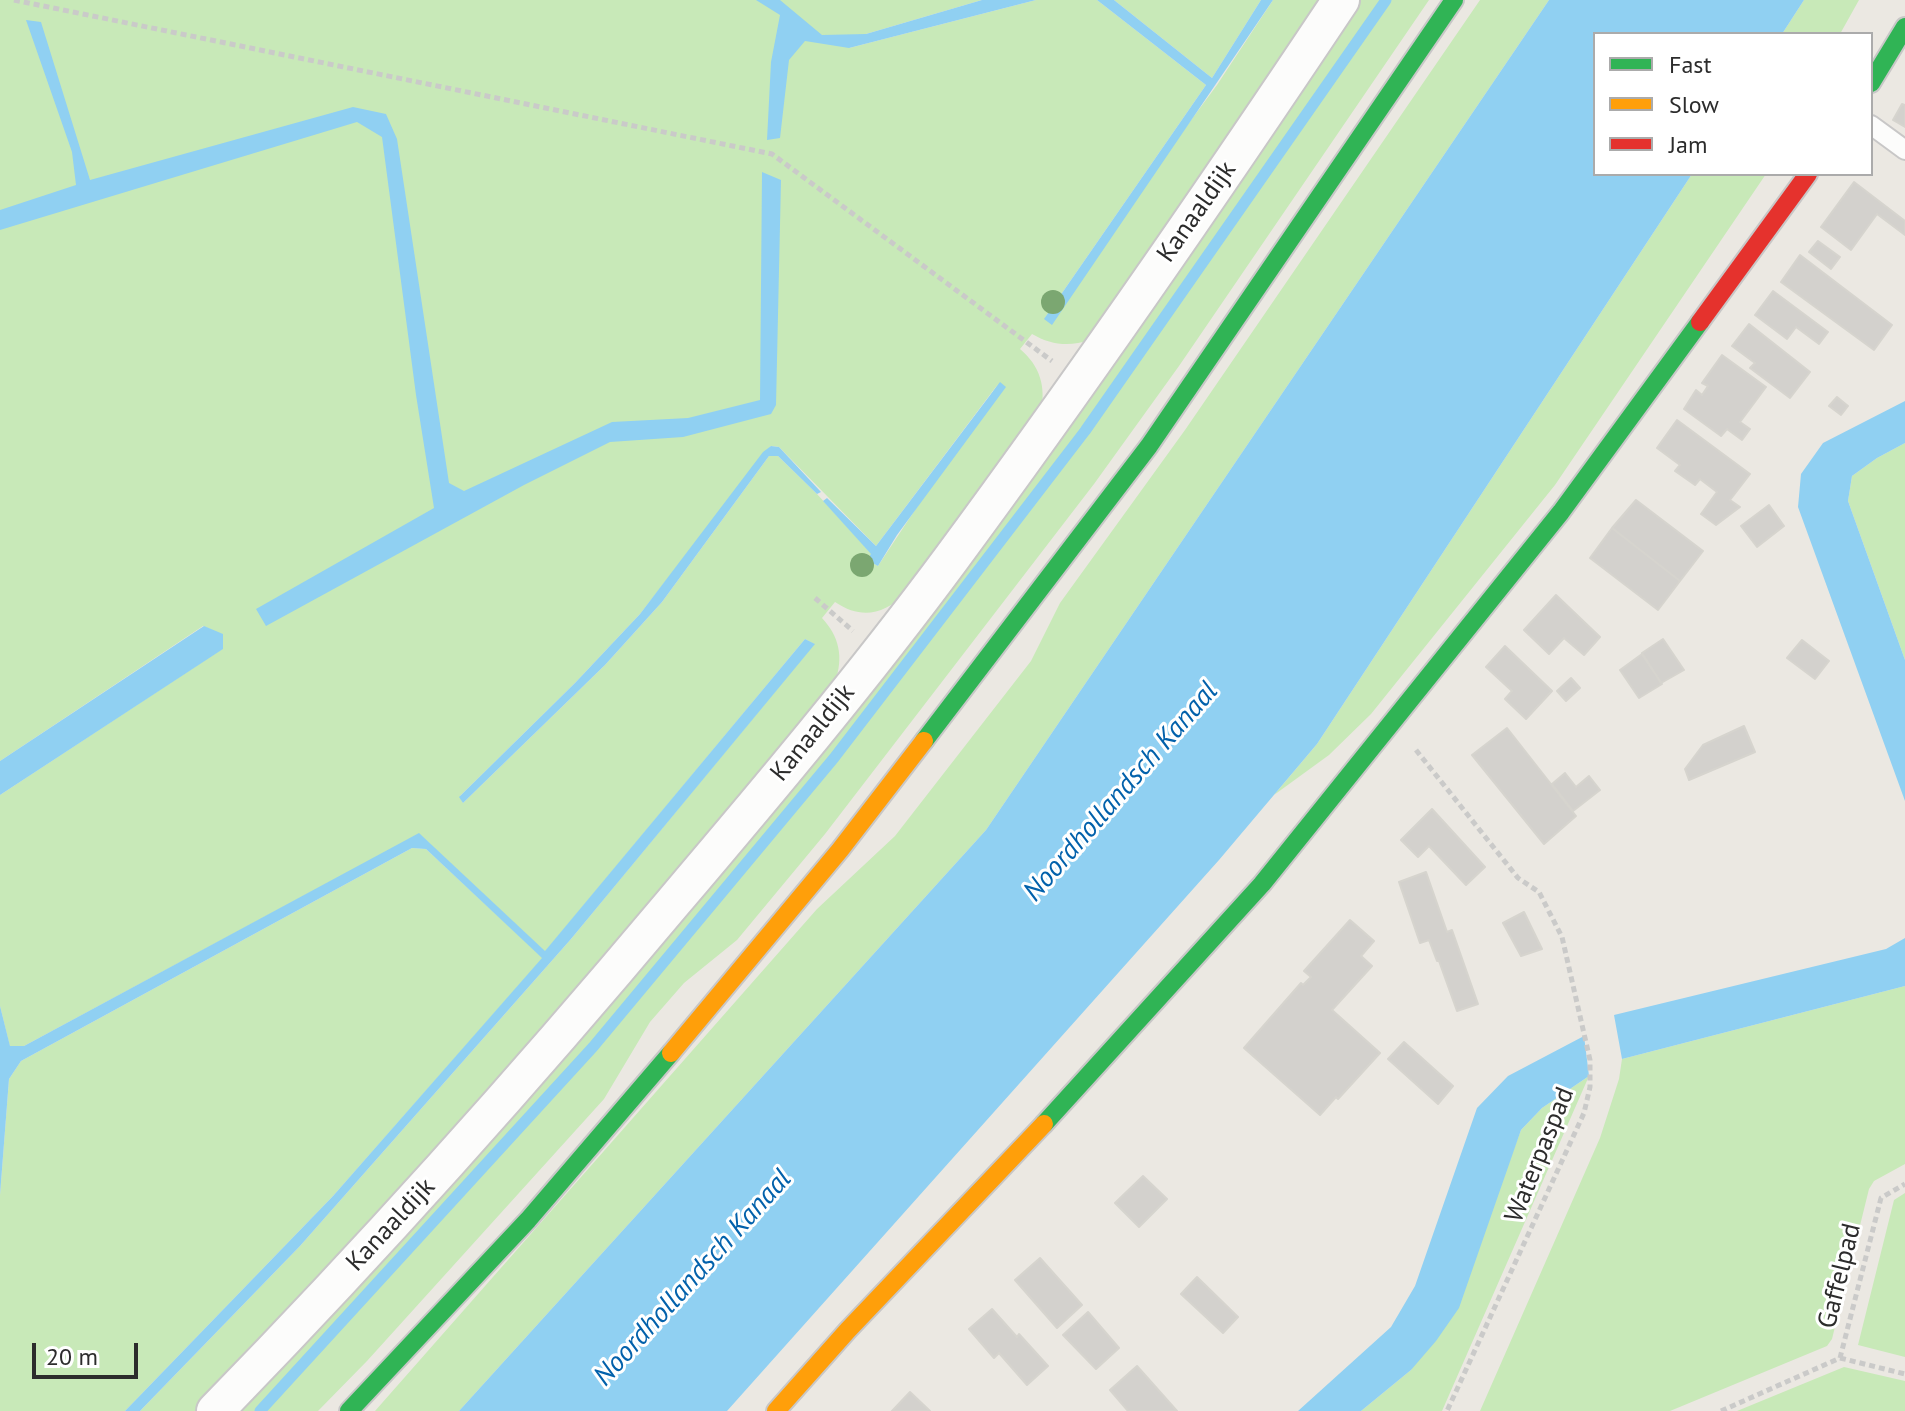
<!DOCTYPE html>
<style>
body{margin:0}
#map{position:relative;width:1905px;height:1411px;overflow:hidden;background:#ebe8e2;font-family:"PT Sans",sans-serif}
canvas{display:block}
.legend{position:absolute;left:1593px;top:32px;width:280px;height:144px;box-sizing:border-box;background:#fff;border:2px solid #ababab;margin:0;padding:10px 14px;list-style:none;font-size:24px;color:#2c2c2c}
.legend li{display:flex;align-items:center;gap:16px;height:40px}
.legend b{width:40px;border:2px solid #ababab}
.scale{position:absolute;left:32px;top:1343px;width:106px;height:36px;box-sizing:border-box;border:4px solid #2c2c2c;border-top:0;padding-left:10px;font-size:24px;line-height:28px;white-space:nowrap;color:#2c2c2c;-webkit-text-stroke:6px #fff;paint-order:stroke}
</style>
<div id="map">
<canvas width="1905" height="1411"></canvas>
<ul class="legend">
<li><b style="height:10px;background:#30b455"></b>Fast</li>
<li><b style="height:10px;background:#ff9f0a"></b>Slow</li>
<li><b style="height:10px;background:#e5322d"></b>Jam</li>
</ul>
<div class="scale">20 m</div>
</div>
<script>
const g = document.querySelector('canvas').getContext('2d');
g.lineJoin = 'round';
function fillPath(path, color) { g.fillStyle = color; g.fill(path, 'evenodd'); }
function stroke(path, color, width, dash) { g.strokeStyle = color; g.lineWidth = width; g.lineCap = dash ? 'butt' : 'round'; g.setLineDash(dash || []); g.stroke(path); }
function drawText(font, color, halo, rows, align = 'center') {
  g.font = font + ' "PT Sans",sans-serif'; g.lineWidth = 6; g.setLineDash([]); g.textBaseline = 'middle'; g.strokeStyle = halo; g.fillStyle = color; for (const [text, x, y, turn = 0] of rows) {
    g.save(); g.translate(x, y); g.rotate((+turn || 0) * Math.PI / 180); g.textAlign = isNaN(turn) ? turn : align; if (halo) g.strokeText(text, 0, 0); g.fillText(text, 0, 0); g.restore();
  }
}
fillPath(new Path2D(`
 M0,0H982L866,34L849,48L1036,0H1097L1206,85L1044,319L1217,85L1273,0H1324L1090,340C1069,347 1051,345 1032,334L1020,349C1040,366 1046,386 1041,412L906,594C883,614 862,620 835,602L822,618C839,636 844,657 835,682L516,1069L198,1411H140L300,1246L571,939L814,644L805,639L545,952L419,834L24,1046L10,1047L0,1006V795L222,649L223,635L203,626L0,761ZM998,384L878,566L868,560L872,554L817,494L778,456H769L662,602L605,665L463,803L460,796L575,683L640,614L771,446L779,447L876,546Z
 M1114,0H1261L1212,78Z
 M1355,0H1429L1179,366L1094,484L825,834L737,940L684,983L650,1022L604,1099L367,1361L318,1411H235L604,1007Z
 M1480,0H1549L986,830L459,1411H375L817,909L895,836L1031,661L1060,603L1185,430Z
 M1804,0H1859L1840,34H1782Z
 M1692,174H1766L1555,485L1371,714L1329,755L1274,795L1317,744Z
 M1905,443V660L1848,501L1852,476L1877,458Z
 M412,848L426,849L543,958L333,1196L125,1411H0V1195L9,1079L21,1061Z
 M1905,986V1164L1874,1181L1869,1189L1832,1339L1827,1346L1670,1411H1480L1600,1138L1619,1079L1622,1059Z
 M1589,1076L1442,1411H1361L1411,1370L1503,1177L1521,1130L1542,1108Z
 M1905,1193V1357L1858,1345L1894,1200Z
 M1844,1367L1905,1381V1411H1737Z`), '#c8e9b8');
fillPath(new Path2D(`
 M756,0H780L822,35L866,34L982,0H1036L849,48L805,41L789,60L780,138L767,140L771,62L780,15Z
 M1097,0H1114L1212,78L1261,0H1273L1052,325L1044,319L1206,85Z
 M1549,0H1804L1782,34H1595V174H1692L1317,744L1219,860L727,1411H459L986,830Z
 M26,20L41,22L90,180L353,107L386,114L397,139L449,483L464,491L612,422L688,418L760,400L762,172L781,180L776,405L771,414L683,437L610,442L524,485L266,626L256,609L434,508L416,395L382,137L357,122L0,230V210L76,185L72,152Z
 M1000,382L1006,387L897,535L878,566L867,560L871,554L823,501L827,498L876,546Z
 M1905,401V443L1877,458L1852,476L1848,501L1905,660V801L1798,507L1801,474L1823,443Z
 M771,446L779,447L821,492L817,494L778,456H769L662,602L605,665L463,803L459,797L575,683L640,614L763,452Z
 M204,626L223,634V649L0,795V761Z
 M805,639L815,644L571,939L300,1246L140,1411H125L333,1196L542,958L426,849L412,848L21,1061L9,1079L0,1195V1006L10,1046H24L419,833L545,951Z
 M1905,938V986L1622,1059L1614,1015L1886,949Z
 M1584,1036L1589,1076L1542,1108L1521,1130L1459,1308L1436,1341L1411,1370L1361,1411H1298L1391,1327L1415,1286L1477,1108L1508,1076Z`), '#90d0f2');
stroke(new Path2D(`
 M260,1411L593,1047L834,758L1085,431L1386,0`), '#90d0f2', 11);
const building = new Path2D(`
 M1902,104L1905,105V127L1893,120Z
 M1854,182L1905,221V235L1877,214L1851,250L1821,227Z
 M1818,241L1840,257L1831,269L1809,252Z
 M1800,255L1892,325L1874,350L1781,282Z
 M1773,291L1828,332L1819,344L1796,327L1787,339L1755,315Z
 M1749,324L1810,372L1790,398L1750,368L1755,363L1732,346Z
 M1722,355L1766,387L1740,422L1750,429L1742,440L1727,429L1721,436L1684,409L1696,390L1702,395L1708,386L1702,383Z
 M1837,397L1848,406L1841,415L1829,406Z
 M1677,420L1750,474L1730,500L1740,507L1716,525L1701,514L1717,492L1700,479L1695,485L1675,471L1680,465L1657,448Z
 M1636,500L1703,551L1680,581L1612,528Z
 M1769,505L1784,526L1757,547L1741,526Z
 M1612,528L1680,581L1658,610L1590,558Z
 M1556,595L1600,637L1584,655L1564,638L1549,654L1524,630Z
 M1663,639L1684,670L1661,683L1642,653Z
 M1802,640L1829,661L1815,679L1787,658Z
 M1505,646L1552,691L1526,719L1505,699L1512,691L1486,667Z
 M1642,654L1662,684L1639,698L1620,670Z
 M1571,678L1580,688L1566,701L1557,691Z
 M1744,726L1755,752L1689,780L1685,769L1703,745Z
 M1507,728L1576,816L1544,844L1472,755Z
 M1565,773L1576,787L1589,776L1600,790L1573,811L1552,784Z
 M1432,809L1485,867L1466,885L1429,846L1418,857L1401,840Z
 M1426,872L1447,932L1452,930L1478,1004L1457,1011L1439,961H1437L1429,940L1420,943L1399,882Z
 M1524,912L1542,949L1521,956L1503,923Z
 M1350,920L1374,941L1361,956L1372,966L1332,1010L1380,1053L1338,1099L1336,1097L1320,1115L1244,1048L1301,983L1303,985L1311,977L1304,971Z
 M1404,1042L1453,1086L1438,1104L1388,1059Z
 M1143,1176L1167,1199L1139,1227L1115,1203Z
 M1040,1258L1082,1305L1057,1328L1015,1280Z
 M1197,1277L1238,1317L1223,1333L1181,1294Z
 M992,1309L1017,1337L1019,1334L1048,1366L1027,1385L999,1353L994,1358L969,1329Z
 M1088,1312L1119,1348L1096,1369L1063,1335Z
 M1137,1366L1177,1411H1128L1110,1390Z
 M910,1392L930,1411H892Z`);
fillPath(building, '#d3d1cd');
stroke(building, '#d6d4ce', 2);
const lane = new Path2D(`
 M1871,125L1905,150`);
const street = new Path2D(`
 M215,1411C374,1248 525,1079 671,905C767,792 863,678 951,559C1086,376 1215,189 1341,0`);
const fast = new Path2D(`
 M1871,83L1905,27
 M924,741L1149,446L1454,0
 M1044,1124L1262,884L1561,512L1700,322
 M349,1411L528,1220L671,1053`);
const slow = new Path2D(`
 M671,1053L840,850L924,741
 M776,1411L848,1330L1044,1124`);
const jam = new Path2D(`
 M1700,322L1808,174`);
stroke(lane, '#c8c7c7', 22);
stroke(street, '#c8c7c7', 40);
stroke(fast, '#c8c7c7', 22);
stroke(slow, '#c8c7c7', 22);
stroke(jam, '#c8c7c7', 22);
stroke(new Path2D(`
 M14,0L772,154L1052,361
 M815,598L853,631
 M1416,750L1518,878L1539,892L1562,937L1590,1060V1087L1584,1113L1447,1411
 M1840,1358L1905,1374
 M1721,1411L1840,1358L1881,1198L1905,1184`), '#cacac9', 5, [6, 4]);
stroke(lane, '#fcfcfb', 18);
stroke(street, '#fcfcfb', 36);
stroke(fast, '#30b455', 18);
stroke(slow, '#ff9f0a', 18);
stroke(jam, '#e5322d', 18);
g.fillStyle = '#7ba771';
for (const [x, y] of [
 [1053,302],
 [862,565]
]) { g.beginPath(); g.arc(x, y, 12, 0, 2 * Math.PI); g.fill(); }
drawText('26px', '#2c2c2c', '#fff', [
 ["Kanaaldijk",1197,212,-55],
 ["Kanaaldijk",813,733,-51],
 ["Waterpaspad",1540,1155,-68],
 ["Kanaaldijk",391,1225,-47],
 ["Gaffelpad",1840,1276,-76]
]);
drawText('italic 28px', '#0261ab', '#fff', [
 ["Noordhollandsch Kanaal",1121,792,-49],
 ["Noordhollandsch Kanaal",693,1278,-48]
]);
</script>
